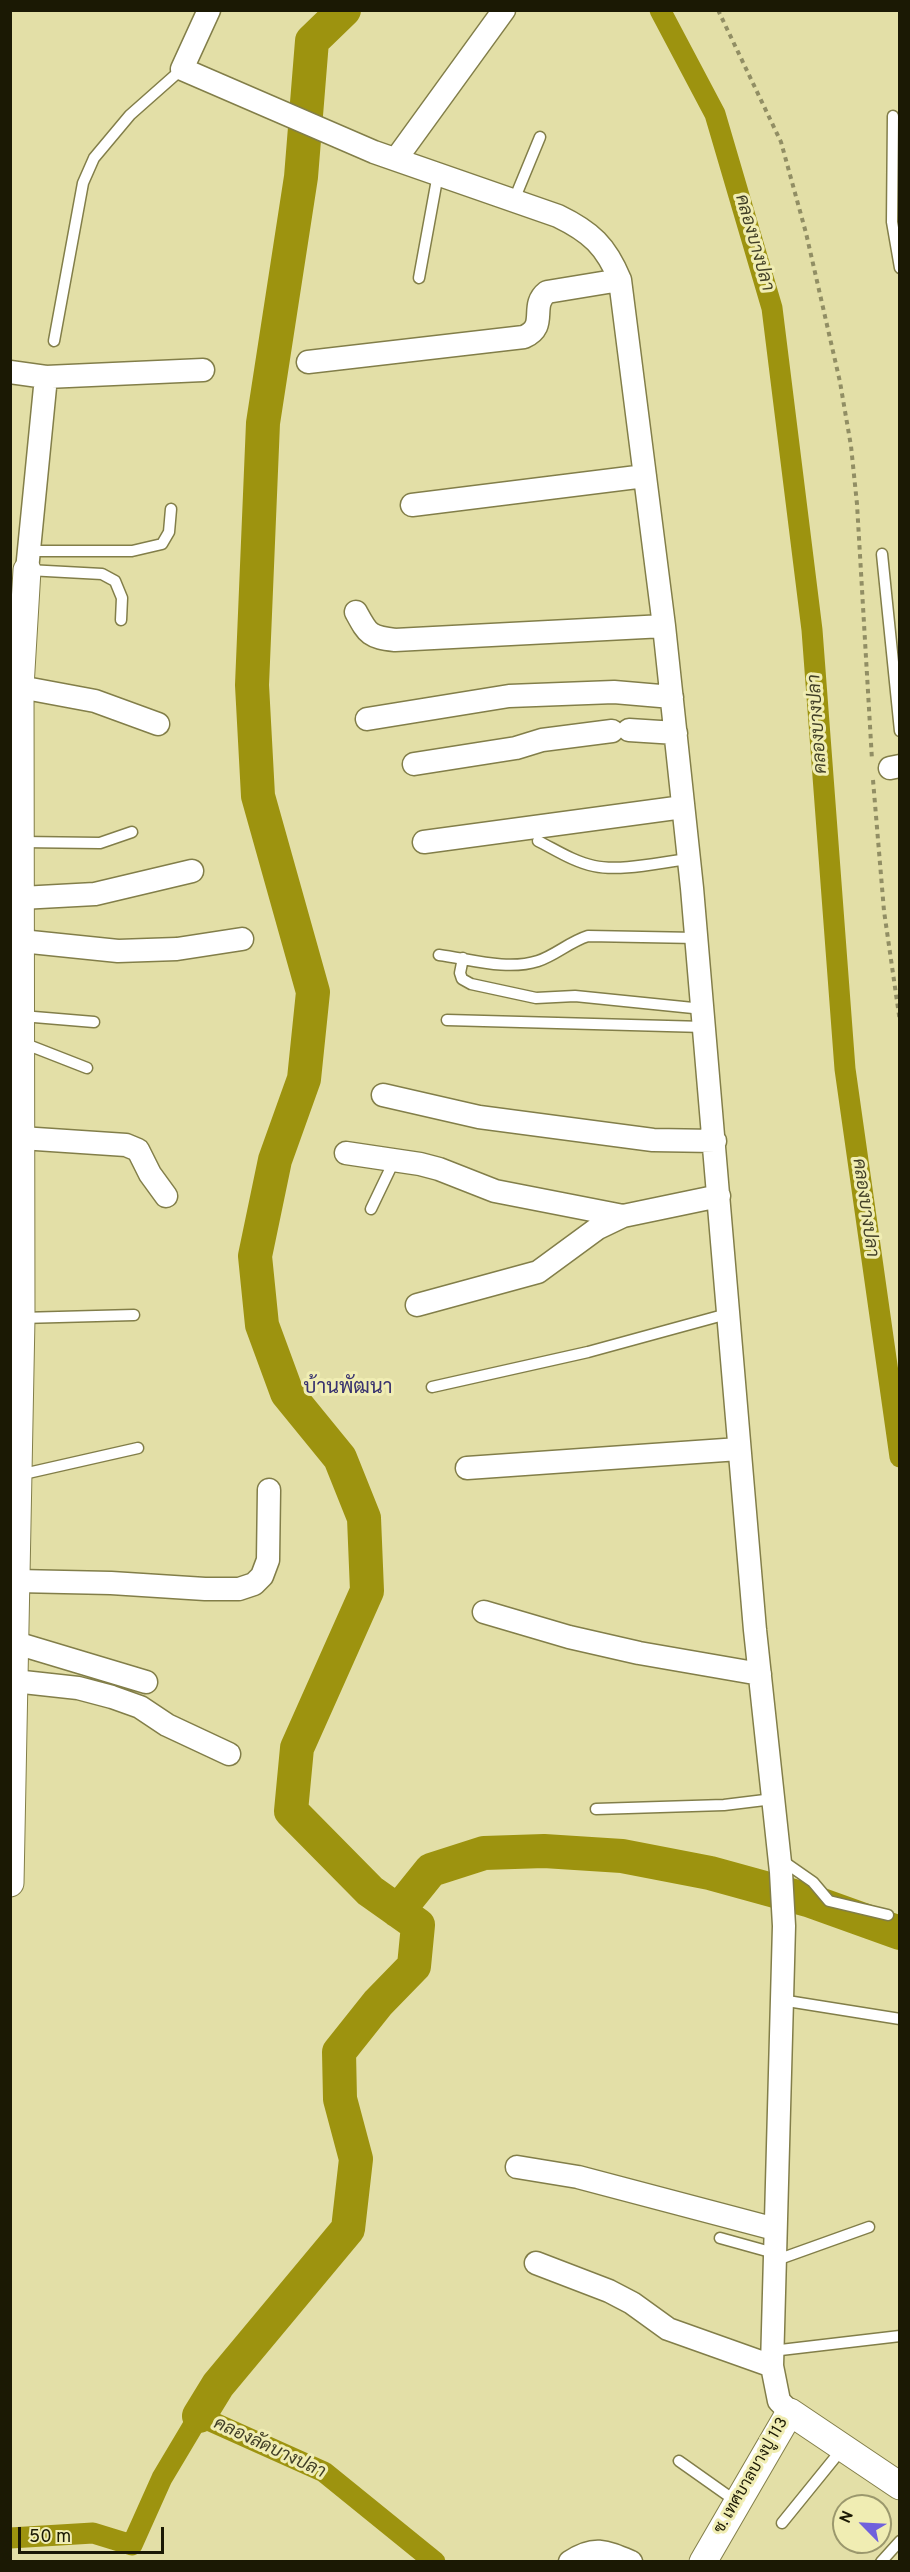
<!DOCTYPE html>
<meta charset="utf-8">
<style>
body{margin:0}
#map{position:relative;width:910px;height:2572px;overflow:hidden;background:#e3dfa7;font-family:Overpass,sans-serif}
canvas{display:block}
.frame{position:absolute;inset:0;border:12px solid #1b1904;pointer-events:none}
.north{position:absolute;left:832px;top:2494px;width:60px;height:60px;box-sizing:border-box;background:#f0edb3;border:2px solid #9b986d;border-radius:50%;rotate:294deg;font-size:16px;font-weight:700;line-height:24px;text-align:center;color:#1b1904}
.north::after{content:'';display:block;margin:auto;width:21px;height:27px;background:#7061dc;clip-path:polygon(50% 0,100% 100%,50% 72%,0 100%)}
.scale{position:absolute;left:18px;top:2527px;width:146px;height:27px;box-sizing:border-box;border:3px solid #1b1904;border-top:0;padding-left:8px;font-size:18px;line-height:21px;white-space:nowrap;color:#1b1904;-webkit-text-stroke:4px #f0edb3;paint-order:stroke}
</style>
<div id="map">
<canvas width="910" height="2572"></canvas>
<div class="frame"></div>
<div class="north">N</div>
<div class="scale">50 m</div>
</div>
<script>
const g = document.querySelector('canvas').getContext('2d');
g.lineJoin = 'round';
function stroke(path, color, width, dash) { g.strokeStyle = color; g.lineWidth = width; g.lineCap = dash ? 'butt' : 'round'; g.setLineDash(dash || []); g.stroke(path); }
function drawText(font, color, halo, rows, align = 'center') {
  g.font = font + ' Overpass,Sarabun,sans-serif'; g.lineWidth = 6; g.setLineDash([]); g.textBaseline = 'middle'; g.strokeStyle = halo; g.fillStyle = color; for (const [text, x, y, turn = 0] of rows) {
    g.save(); g.translate(x, y); g.rotate((+turn || 0) * Math.PI / 180); g.textAlign = isNaN(turn) ? turn : align; if (halo) g.strokeText(text, 0, 0); g.fillText(text, 0, 0); g.restore();
  }
}
stroke(new Path2D(`
 M660,10L715,114L772,308L812,630L845,1069L900,1457
 M10,2538L93,2533L132,2545L162,2478L199,2416L324,2472L435,2562`), '#9d930f', 21);
stroke(new Path2D(`
 M398,1911L431,1870L484,1853L544,1851L622,1856L710,1873L808,1900L900,1933
 M199,2416L218,2385L348,2229L356,2159L340,2099L339,2052L378,2003L414,1966L418,1925L370,1891L291,1811L297,1748L367,1591L364,1518L340,1458L287,1393L262,1325L255,1256L275,1160L304,1079L313,992L258,796L252,685L263,423L301,177L312,41L344,10`), '#9d930f', 34);
const service = new Path2D(`
 M893,116L892,222L900,268
 M514,200L540,137
 M419,278L438,174
 M54,341L83,183L94,158L130,115L182,69
 M28,551H132L162,544L169,532L171,509
 M882,554L900,731
 M28,570L102,574L115,581L122,598L121,620
 M538,841C556,850 574,862 594,866C621,872 661,862 689,859
 M21,842L100,843L132,832
 M439,955C470,959 507,971 538,961C556,955 569,942 588,936L697,938
 M463,958L460,973L462,979L471,984L536,998L575,996L703,1009
 M22,1016L94,1022
 M447,1020L704,1027
 M23,1043L87,1068
 M371,1209L394,1161
 M21,1318L134,1315
 M432,1387L588,1352L727,1314
 M19,1475L138,1448
 M596,1809L724,1805L773,1799
 M780,1859L813,1882L829,1901L888,1915
 M781,2000L900,2019
 M720,2238L774,2253
 M774,2261L869,2227
 M772,2351L900,2336
 M679,2461L737,2502
 M782,2523L842,2449
 M881,2562L900,2541`);
const minor = new Path2D(`
 M209,10L182,69L374,152L558,216C591,232 606,246 620,280L664,626L692,888L755,1630L781,1872L784,1926L772,2366L779,2401L790,2412
 M396,159L504,10
 M308,362L524,337C549,326 529,306 547,292L620,280
 M10,372L46,377L203,370
 M412,505L645,476
 M27,570L46,377
 M356,612C368,634 369,637 395,640L664,626
 M20,687L95,701L158,724
 M367,719L509,696L614,692L672,697
 M629,730L676,733
 M414,764L516,748L542,740L612,731
 M890,768L900,766
 M424,842L683,807
 M21,898L95,894L192,871
 M21,941L118,951L177,949L242,939
 M383,1095L479,1117L653,1140L715,1141
 M21,1138L126,1145L138,1150L150,1174L166,1196
 M346,1153L420,1164L439,1169L495,1191L623,1216
 M417,1305L538,1272L598,1228L623,1216L719,1196
 M467,1468L739,1449
 M17,1581L111,1583L205,1589H239L254,1584L262,1576L268,1560L269,1490
 M484,1612L569,1637L639,1653L760,1674
 M16,1643L146,1682
 M14,1681L78,1688L112,1697L140,1707L167,1725L229,1754
 M517,2167L578,2177L775,2229
 M536,2263L609,2291L632,2303L668,2329L772,2366
 M570,2562C594,2546 605,2551 631,2562`);
const tertiary = new Path2D(`
 M10,1883L21,1318L20,687L27,570
 M703,2562L790,2412L900,2486`);
stroke(service, '#827e49', 13);
stroke(minor, '#827e49', 25);
stroke(tertiary, '#827e49', 29);
stroke(new Path2D(`
 M718,10L781,142L806,233L840,382L851,446L857,504L872,760
 M873,780L884,911L900,1022`), '#918e64', 4, [4.5, 4.5]);
stroke(service, '#fff', 10);
stroke(minor, '#fff', 22);
stroke(tertiary, '#fff', 27);
drawText('16px', '#1b1904', '#f0edb3', [
 ["ซ. เทศบาลบางปู 113",752,2476,-60]
]);
drawText('italic 18px', '#413f26', '#f0edb3', [
 ["คลองบางปลา",753,243,74],
 ["คลองบางปลา",819,724,-94],
 ["คลองบางปลา",864,1208,82],
 ["คลองลัดบางปลา",269,2449,25]
]);
drawText('20px', '#39336f', '#f0edb3', [
 ["บ้านพัฒนา",348,1389]
]);
</script>
